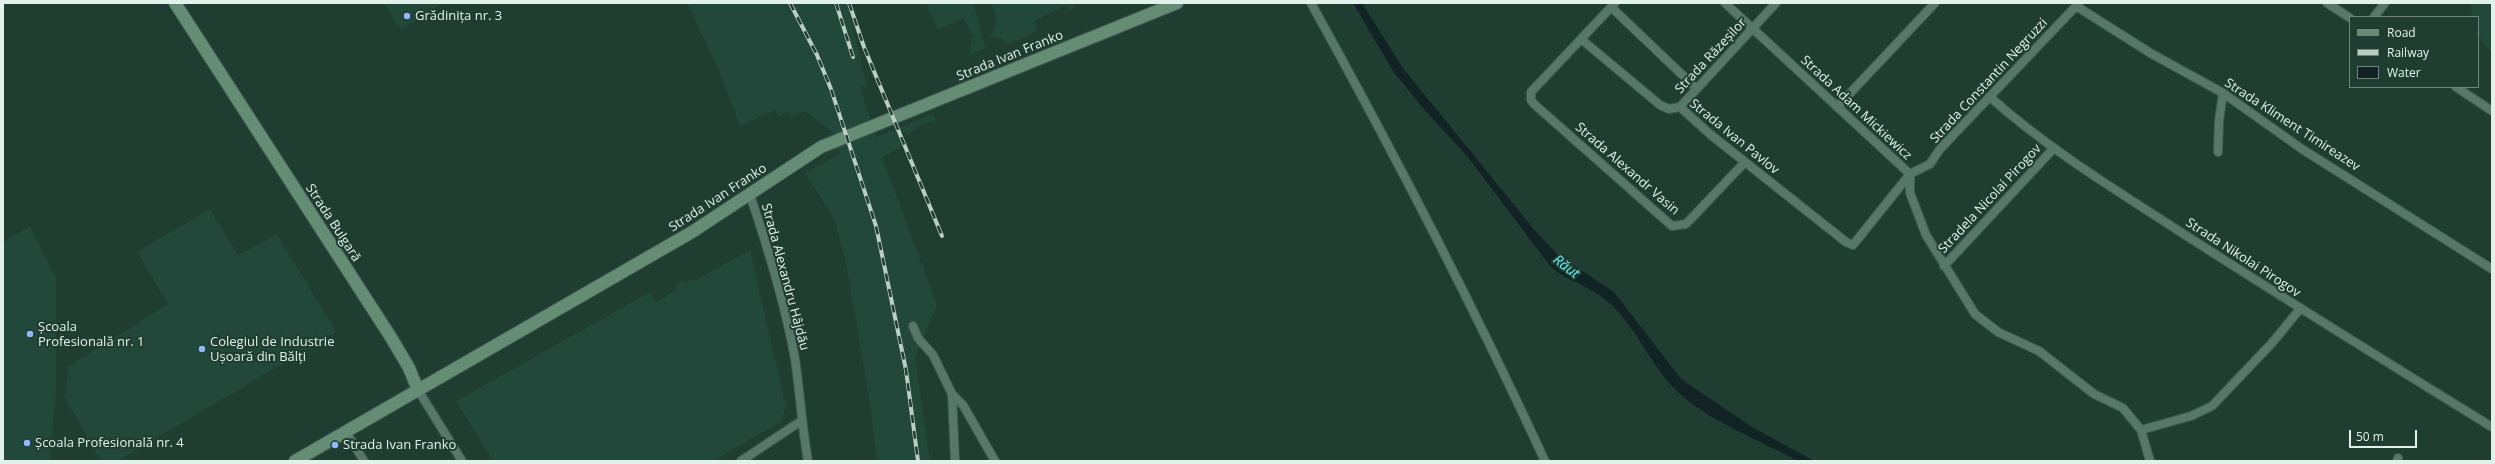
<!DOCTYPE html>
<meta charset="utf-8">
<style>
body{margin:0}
#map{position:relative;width:2495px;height:464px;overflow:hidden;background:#203d32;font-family:"Open Sans",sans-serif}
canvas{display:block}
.frame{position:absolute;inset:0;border:4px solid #e1f2eb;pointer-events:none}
.legend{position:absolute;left:2349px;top:16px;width:130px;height:72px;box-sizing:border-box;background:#203d32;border:1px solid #6d857c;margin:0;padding:5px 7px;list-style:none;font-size:12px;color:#e1f2eb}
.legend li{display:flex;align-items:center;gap:8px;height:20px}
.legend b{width:20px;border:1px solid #6d857c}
.scale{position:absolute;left:2349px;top:430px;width:68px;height:18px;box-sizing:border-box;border:2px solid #e1f2eb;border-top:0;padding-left:5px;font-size:12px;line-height:14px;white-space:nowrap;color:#e1f2eb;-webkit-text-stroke:3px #203d32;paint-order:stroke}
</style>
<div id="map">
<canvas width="2495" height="464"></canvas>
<div class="frame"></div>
<ul class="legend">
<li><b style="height:5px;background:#658c75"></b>Road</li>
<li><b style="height:5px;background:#bacec6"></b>Railway</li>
<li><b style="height:11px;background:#122325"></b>Water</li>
</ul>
<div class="scale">50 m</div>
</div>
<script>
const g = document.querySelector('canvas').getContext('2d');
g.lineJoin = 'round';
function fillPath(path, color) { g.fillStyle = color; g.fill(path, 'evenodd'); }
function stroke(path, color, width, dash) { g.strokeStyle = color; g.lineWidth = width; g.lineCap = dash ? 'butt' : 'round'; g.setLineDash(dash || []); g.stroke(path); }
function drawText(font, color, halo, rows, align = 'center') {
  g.font = font + ' "Open Sans",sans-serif'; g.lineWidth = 4; g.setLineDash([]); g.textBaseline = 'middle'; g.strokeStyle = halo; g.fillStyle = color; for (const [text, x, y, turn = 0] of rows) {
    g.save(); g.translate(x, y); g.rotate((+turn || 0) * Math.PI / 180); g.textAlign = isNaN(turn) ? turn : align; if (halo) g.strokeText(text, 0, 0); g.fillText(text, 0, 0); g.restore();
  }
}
fillPath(new Path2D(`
 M384,3H442L401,30Z
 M687,3H847L867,86H860L876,137L933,114L936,121L923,123L907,136L906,132L898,135L903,147L882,157L937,305L915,357L930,461H877L869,397L845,258L834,218L805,173L840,154L832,132L805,111L791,117L789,112L778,116L775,110L740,126L718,68Z
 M925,3H973L986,48L969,55L973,36L964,18L938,30Z
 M991,3H1074L1076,7L1068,11L1065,6L1034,21L1037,31L1007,45L1001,39L991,37L997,18Z
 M2471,3H2492V54L2478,36V17H2472Z
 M210,209L238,255L277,234L336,332L118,461H101L65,398L69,366L168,304L137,252Z
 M30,226L56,278V391L50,461H3V242Z
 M750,250L786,406L781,422L713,461H493L456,401L650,292L656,302L678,289L675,284L683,280L686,283L692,279L694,281Z`), '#21483a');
fillPath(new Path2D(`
 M1353,3H1362L1402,67L1537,233L1558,255L1614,292L1681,379L1752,427L1814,461H1798C1761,441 1709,421 1679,393C1650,366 1636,325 1606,300C1589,286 1567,281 1551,267L1467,156L1422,107L1393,71Z`), '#122325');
const street = new Path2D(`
 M1311,3C1394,153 1473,305 1545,461
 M1615,3L1531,92V100L1534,104L1672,226L1686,224L1745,162
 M1725,3L1910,174V193L1926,235L1975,314L1998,332L2039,351L2094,394L2123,408L2141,430L2150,461
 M2327,3L2350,18
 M2076,6L2152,54L2223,93L2302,149L2492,269
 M1611,7L1696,88
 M2374,17L2385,3
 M1581,39L1660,105L1669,109L1680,107L1711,135L1846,242L1853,245L1910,174L1930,164L1940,149L2079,3
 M2456,87L2492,111
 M1990,97C2048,149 2116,190 2182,233C2285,299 2388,363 2492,427
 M1680,107L1776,3
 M1837,107L1935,3
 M2218,152L2219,121L2223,93
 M750,195C768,248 785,304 795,359C800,393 802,427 808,461
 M1944,266L2054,148
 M913,326L918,338L933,355L952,394L955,461
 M418,390L462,461
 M952,394L963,405L995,461
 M2141,430L2191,416L2212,406L2272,343L2300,309
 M346,432L364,461
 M741,461L801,421
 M2397,461L2398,458`);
const secondary = new Path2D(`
 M175,3L392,339L409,368L418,390
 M295,461L692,232L821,147L1177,3`);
stroke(street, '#3e5a50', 10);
stroke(secondary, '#3e5a50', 14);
stroke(street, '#58776b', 8);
stroke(secondary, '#658c75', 12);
const rail = new Path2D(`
 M790,3L817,55L831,89L876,226L906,370L918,461
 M836,3L853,57
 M849,3L864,47L942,236`);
stroke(rail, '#bacec6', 4);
stroke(rail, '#203d32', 2.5, [8]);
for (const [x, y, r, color] of [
 [407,16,4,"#91b8fd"],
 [30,334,4,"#91b8fd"],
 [202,349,4,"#91b8fd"],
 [27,443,4,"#91b8fd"],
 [335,445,4,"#91b8fd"]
]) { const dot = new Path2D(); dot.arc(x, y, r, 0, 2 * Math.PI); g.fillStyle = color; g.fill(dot); stroke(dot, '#203d32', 1.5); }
drawText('13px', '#e1f2eb', '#203d32', [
 ["Grădinița nr. 3",415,16],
 ["Școala",38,327],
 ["Profesională nr. 1",38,342],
 ["Colegiul de Industrie",210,342],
 ["Ușoară din Bălți",210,357],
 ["Școala Profesională nr. 4",35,443],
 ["Strada Ivan Franko",343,445]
], 'left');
drawText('13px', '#e1f2eb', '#203d32', [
 ["Strada Ivan Franko",1010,56,-22],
 ["Strada Răzeșilor",1711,56,-47],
 ["Strada Constantin Negruzzi",1989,81,-47],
 ["Strada Adam Mickiewicz",1856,108,43],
 ["Strada Kliment Timireazev",2292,125,33],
 ["Strada Ivan Pavlov",1734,137,39],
 ["Strada Alexandr Vasin",1627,169,41],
 ["Strada Ivan Franko",718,198,-33],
 ["Stradela Nicolai Pirogov",1990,199,-47],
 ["Strada Bulgară",333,223,57],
 ["Strada Nikolai Pirogov",2243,258,33],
 ["Strada Alexandru Hâjdău",785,277,75]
]);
drawText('italic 14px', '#6bedfb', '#203d32', [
 ["Răut",1566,267,37]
]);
</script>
